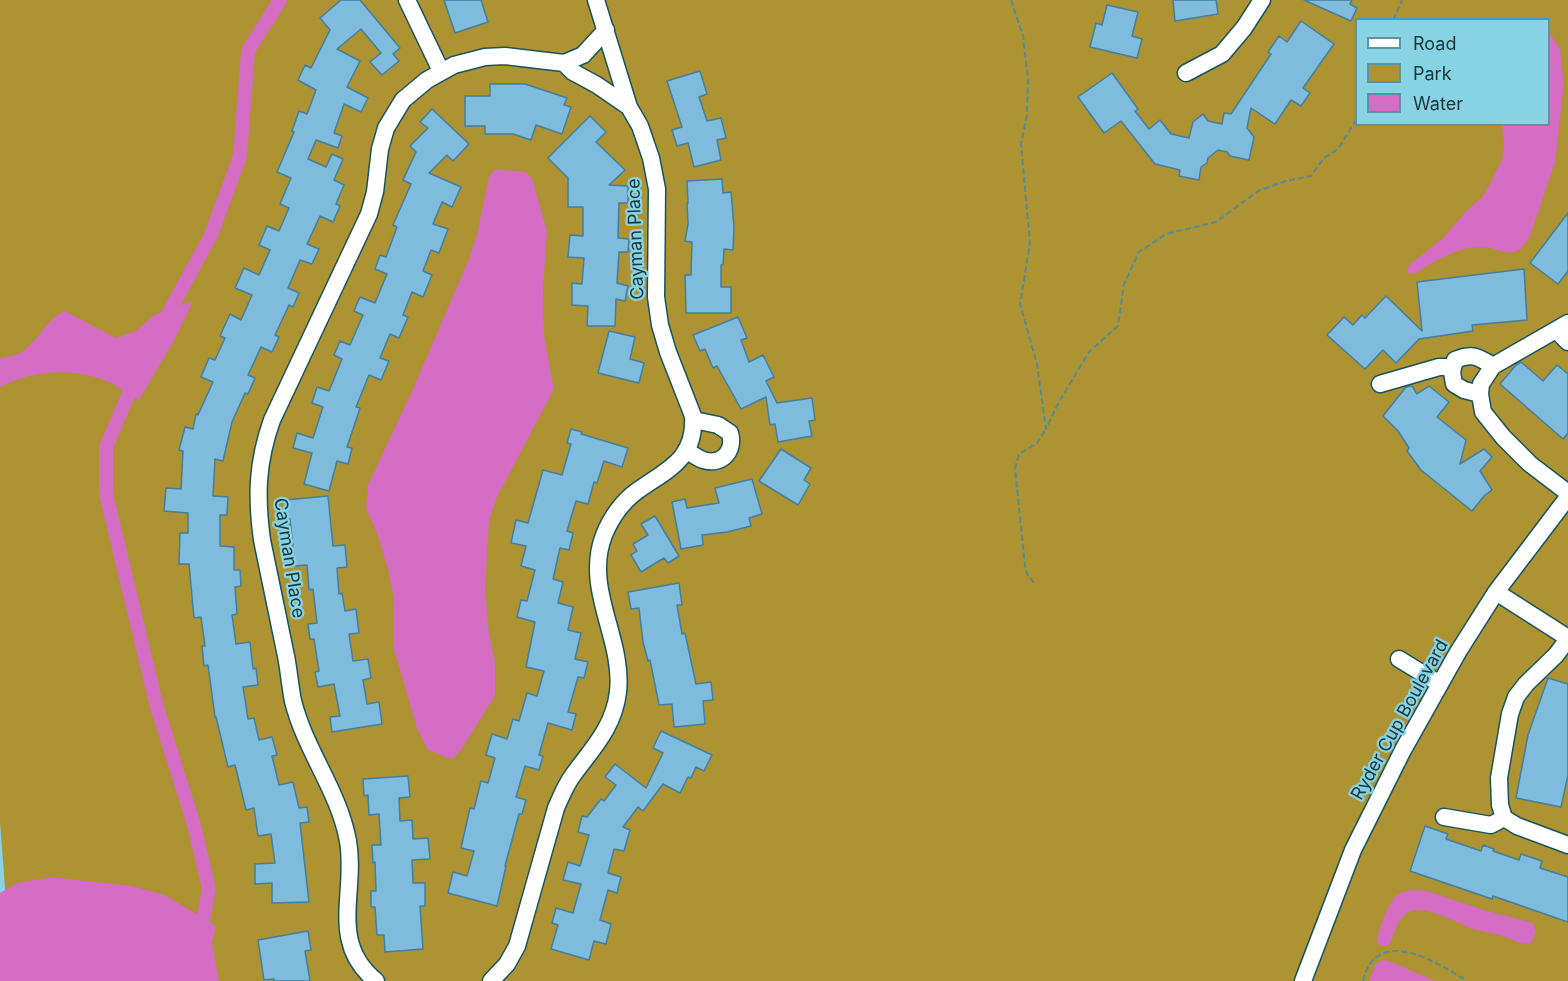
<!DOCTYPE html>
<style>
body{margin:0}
#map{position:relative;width:1568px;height:981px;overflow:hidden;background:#87d3e4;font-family:Inter,sans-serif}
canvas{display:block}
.legend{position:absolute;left:1355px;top:18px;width:195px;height:108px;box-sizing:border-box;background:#87d3e4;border:2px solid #5a94a1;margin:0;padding:8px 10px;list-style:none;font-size:18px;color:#16363d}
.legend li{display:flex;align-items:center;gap:12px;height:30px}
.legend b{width:30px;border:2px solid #5a94a1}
</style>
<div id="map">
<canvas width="1568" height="981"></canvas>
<ul class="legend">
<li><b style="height:8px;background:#fff"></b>Road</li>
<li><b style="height:16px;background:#ad9331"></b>Park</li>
<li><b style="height:16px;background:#d46dc3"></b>Water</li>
</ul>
</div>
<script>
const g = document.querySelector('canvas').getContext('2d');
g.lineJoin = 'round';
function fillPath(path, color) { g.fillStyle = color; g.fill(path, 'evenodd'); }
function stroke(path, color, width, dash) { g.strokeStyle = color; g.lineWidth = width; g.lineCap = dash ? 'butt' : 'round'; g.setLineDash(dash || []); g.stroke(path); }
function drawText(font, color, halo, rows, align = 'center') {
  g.font = font + ' Inter,sans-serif'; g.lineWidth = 4.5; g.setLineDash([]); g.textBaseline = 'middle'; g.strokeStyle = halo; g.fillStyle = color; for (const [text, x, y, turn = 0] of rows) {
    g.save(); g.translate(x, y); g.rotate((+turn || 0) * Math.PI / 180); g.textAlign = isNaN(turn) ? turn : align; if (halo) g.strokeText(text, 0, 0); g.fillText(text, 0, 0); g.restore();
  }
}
fillPath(new Path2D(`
 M0,0H1568V981H12L0,822ZM1356,20H1548V124H1356Z`), '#ad9331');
fillPath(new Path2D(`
 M1549,32L1560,49L1564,84L1555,162L1530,236C1526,243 1522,250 1514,252C1505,254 1494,248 1485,247C1458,246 1437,260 1414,274L1407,272L1409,265L1443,238L1466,211L1482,197L1490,184L1502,159L1504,147L1502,125L1548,124Z
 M495,169L525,172L532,178L547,232L543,288L544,336L554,389L497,497L489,521L485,588L489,634L495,663V696L463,747L453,759L447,758L427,749L417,728L393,646L394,599L388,569L376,530L366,509L368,485L413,389L469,259L477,234L489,177Z
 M193,301L175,339L139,400C129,394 118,386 106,381C73,367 32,370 0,387V358C6,357 13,356 19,353C38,344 45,319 65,311L116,338L136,331L154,315Z
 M52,877L132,886L165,895L216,926L212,943L219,981H0V893L17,883Z
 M1415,890L1427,891L1484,910L1533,923L1536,932L1531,943C1522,946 1514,940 1505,937C1495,933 1484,932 1473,929C1458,924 1423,902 1407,913C1396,920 1395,935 1389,945L1385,946L1378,944C1375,935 1389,902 1396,896C1402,891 1408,891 1415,890Z
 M1382,960L1389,961L1435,981H1369L1376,964Z`), '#d46dc3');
stroke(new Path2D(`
 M162,325L211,235L240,156L248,51L280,0
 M135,379L106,447V494L157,707L194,825L209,889L200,937`), '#d46dc3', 14);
const building = new Path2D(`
 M341,0H360L400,48L393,54L399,61L382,75L370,62L381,53L361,29L337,49L360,61L347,87L368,98L361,112L344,104L334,133L342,136L338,148L316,140L308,159L326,167L332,154L343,159L334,180L344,185L336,204L340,206L333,222L320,216L307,244L319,249L312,264L300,260L288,288L299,293L293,307L289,305L275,335L279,337L272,352L261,347L248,375L255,378L248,394L245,393L232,422L223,461L215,459L213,496L228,497L227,515H220V546L234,547V570H240L241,586L235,587L237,614L232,615L236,644L250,642L253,669L256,668L258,685L243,687L248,719L254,718L259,740L272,737L277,755L272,756L279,785L293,782L299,808L307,807L309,822L300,823L309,902L272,903V883L255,884V864L275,863L271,834L258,836L254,808L246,810L235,765L228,767L216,717H215L208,665L204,666L202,646H205L201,617L194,618L189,564H179L180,533H188V513L164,511L166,488L181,489L183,451L179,450L185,427L193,429L196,414L198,415L213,382L201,377L209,358L215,360L225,338L220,336L230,314L241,320L252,295L235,288L244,268L259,275L270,250L259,245L267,226L279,231L289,208L280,204L291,178L277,172L294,132L292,131L299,111L307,114L316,90L298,80L305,65L311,68L330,30L320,18Z
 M444,0H481L488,22L455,33Z
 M1173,0H1216L1218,14L1175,21Z
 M1304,0H1352L1350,4L1357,8L1351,21Z
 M1107,5L1138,12L1132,36L1142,39L1137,58L1090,47L1096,23L1102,25Z
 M1301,21L1334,44L1303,88L1310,93L1301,106L1291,100L1275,124L1251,108L1247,128L1254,137L1249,160L1230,156L1227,152L1218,150L1208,158L1207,163L1201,167L1199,180L1179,176L1180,170L1155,164L1121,121L1104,133L1078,97L1112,73L1138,109L1135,111L1149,129L1160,120L1171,134L1189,138L1193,122L1203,114L1208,121L1222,124L1224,113L1231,114L1271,54L1268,52L1279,36L1287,42Z
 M700,71L707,94L699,97L707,121L721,118L726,138L717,140L721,160L694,167L688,143L677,146L672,130L682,127L667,81Z
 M490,84H525L567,98L564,105L571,107L562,134L536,125L531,140L513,134H485V126H465V96H490Z
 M432,109L469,144L453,161L447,155L429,173L461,187L452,207L442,202L433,224L448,229L439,253L431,250L423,271L432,275L423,297L412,292L403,315L408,317L399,338L390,334L380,358L389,361L381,380L369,375L356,407L360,408L347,447L352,448L348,464L337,461L329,491L304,484L312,453L293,448L297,433L313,438L323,407L312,403L317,387L329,391L342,359L334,355L340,341L350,345L363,315L354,311L360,297L375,303L387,274L375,269L380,255L386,257L397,227L393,225L411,184L403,180L416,152L410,146L428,128L420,122Z
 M590,116L606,132L596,142L625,170L609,185L628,186V203H619L618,238L629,239L628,252H619L617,283L628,286L625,301L616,299L615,326H587L588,306L572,305V283L582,284L584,258L568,257L570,235L583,236V207H568V178L548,158Z
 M722,179L723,193L731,192L734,227L733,250L724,249L723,265H721V287H731V313H686L685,275H691L692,242L685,241L688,224L687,203H688L687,181Z
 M1568,213V271L1558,284L1530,263Z
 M1524,269L1527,320L1472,325L1473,331L1419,339L1396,363L1383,350L1365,369L1327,335L1344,317L1353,325L1362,315L1365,318L1386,296L1422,331L1417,282Z
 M738,317L747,338L741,340L749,362L763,355L774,377L766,381L777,403L812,398L815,420L809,421L812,436L778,442L775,424L770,425L766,397L741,409L717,366L713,368L705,349L700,351L693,335Z
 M609,331L635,337L630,359L644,363L639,383L598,373Z
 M1521,362L1543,381L1557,365L1568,374V433L1563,439L1500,384L1516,365Z
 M1412,386L1417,394L1429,386L1449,402L1437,417L1466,440L1460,464L1484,449L1492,457L1480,471L1492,490L1485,495L1472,511L1421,470L1407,451L1409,448L1398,431L1383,416L1406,387Z
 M571,429L582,432L581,434L628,448L622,467L604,461L597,483L594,482L588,504L576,501L567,531L573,533L569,550L560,548L553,579L563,582L558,603L573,607L568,630L581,633L575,659L588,662L584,678L578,677L568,712L576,714L572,730L548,723L539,755L543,756L539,770L525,766L516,797L526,800L522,814H519L505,866H506L497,906L448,893L453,872L467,876L474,851L461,848L470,808L474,809L481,781L488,783L495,758L486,755L492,734L507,739L513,719L519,721L527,693L537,696L544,671L526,667L535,622L517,617L521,600L527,601L535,570L521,566L526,546L511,543L516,520L528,523L543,470L562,475L571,444L567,443Z
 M781,449L811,468L804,480L810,484L798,505L759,481Z
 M752,479L762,514L749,518L751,526L727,532L702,535L703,545L681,549L672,502L685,499L687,508L719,503L715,488Z
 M328,496L333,546L345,545L347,567L337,568L339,594L342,593L345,611L356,609L359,633L349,634L353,661L368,659L371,678L363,680L367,704L379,702L382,724L332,732L330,717L340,716L334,684L318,687L315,672L319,671L314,639H310L308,624L317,623L313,589L309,590L307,565L295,566L290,519H287L285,500Z
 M655,516L679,556L668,563L664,558L641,572L631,555L637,551L633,544L648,535L641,524Z
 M679,583L682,605H677L682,634L685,633L696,684L711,682L713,700L703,701L705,724L674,727L672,704L659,705L650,660L648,661L643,642L639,608L631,609L628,592Z
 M1548,678L1568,684V775L1561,807L1516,798L1528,735Z
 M661,731L712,755L704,771L696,767L691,778L688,777L680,793L663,784L643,811L638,807L623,827L630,830L624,851L614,849L608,873L621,877L617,893L608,890L600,920L611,924L606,944L594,941L589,960L551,949L558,925L552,923L556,908L573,913L581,884L563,880L568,862L580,866L589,835L578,832L582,816L587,817L601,799L604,801L616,785L605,777L615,764L646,788L663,753L653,748Z
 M408,776L410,797L399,798L400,821L412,820L413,839L428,838L430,859L412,860L413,883H425V906H420L423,949L385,952L384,935H377L375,907H371V891H376L375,862L373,863L372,845H381L379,814L369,815L368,795L364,796L363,779Z
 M1425,826L1448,834L1446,839L1481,851L1483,845L1494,849L1493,851L1519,860L1521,854L1542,861L1540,868L1568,877V922L1493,896L1492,899L1410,871Z
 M308,931L311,950L305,951L310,981H274V979L264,980L258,940Z`);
fillPath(building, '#7ebbdc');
stroke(building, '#437f9e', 1.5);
const minor = new Path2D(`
 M407,0L441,71
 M596,0L629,107
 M564,63L583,55L606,30
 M1186,73L1222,54L1244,28L1262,0
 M1568,323L1493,366L1481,384L1480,394L1483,412L1503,437L1530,464L1568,493
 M1556,330L1568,342
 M1380,384L1439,367H1453
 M1480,394L1464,390L1454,384L1452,372L1455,360C1472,353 1477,356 1493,366
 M686,450C691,453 697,458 703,460C722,466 735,451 730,433L718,425L694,420
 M1496,592L1568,638
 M1568,639L1556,655L1526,684L1516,697L1510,714L1499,778L1500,805L1504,818L1517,826L1568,845
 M1399,659L1440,684
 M1444,817L1491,825L1504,818
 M376,981C328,942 357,892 348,841C339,791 305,750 293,701C290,686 289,671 286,656C278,617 270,579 262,540C256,496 257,462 272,420L369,214L375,192L380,149L386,128L403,100L427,80L454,65L485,57L505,56L564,63L573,72L597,85L629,107L640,126L651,158L657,189L656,297L660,325L668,352L693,416C696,460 666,470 637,491C622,502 611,518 604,535C583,589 624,638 618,692C614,727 592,749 573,775C565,786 561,797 556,808L517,946L507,964L491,981
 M1303,981L1353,850L1403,750L1458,652L1496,592L1568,497`);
stroke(minor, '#175460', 19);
stroke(new Path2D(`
 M1011,0L1023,36L1028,79L1027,115L1021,144L1030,243L1020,304L1037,364L1046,429L1059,402L1089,352L1118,326L1124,284L1139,252L1166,234L1216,222L1258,191L1286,181L1311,176L1324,158L1338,149L1356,120
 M1393,20L1402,0
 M1034,583L1027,574L1025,566L1015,468L1019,454L1037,443L1046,429
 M1363,981C1377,924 1436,962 1467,981`), '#538b97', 2, [6, 3]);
stroke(minor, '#fff', 16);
drawText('18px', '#16363d', '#87d3e4', [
 ["Cayman Place",636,239,-92],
 ["Cayman Place",289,558,81],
 ["Ryder Cup Boulevard",1400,720,-61]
]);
</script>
